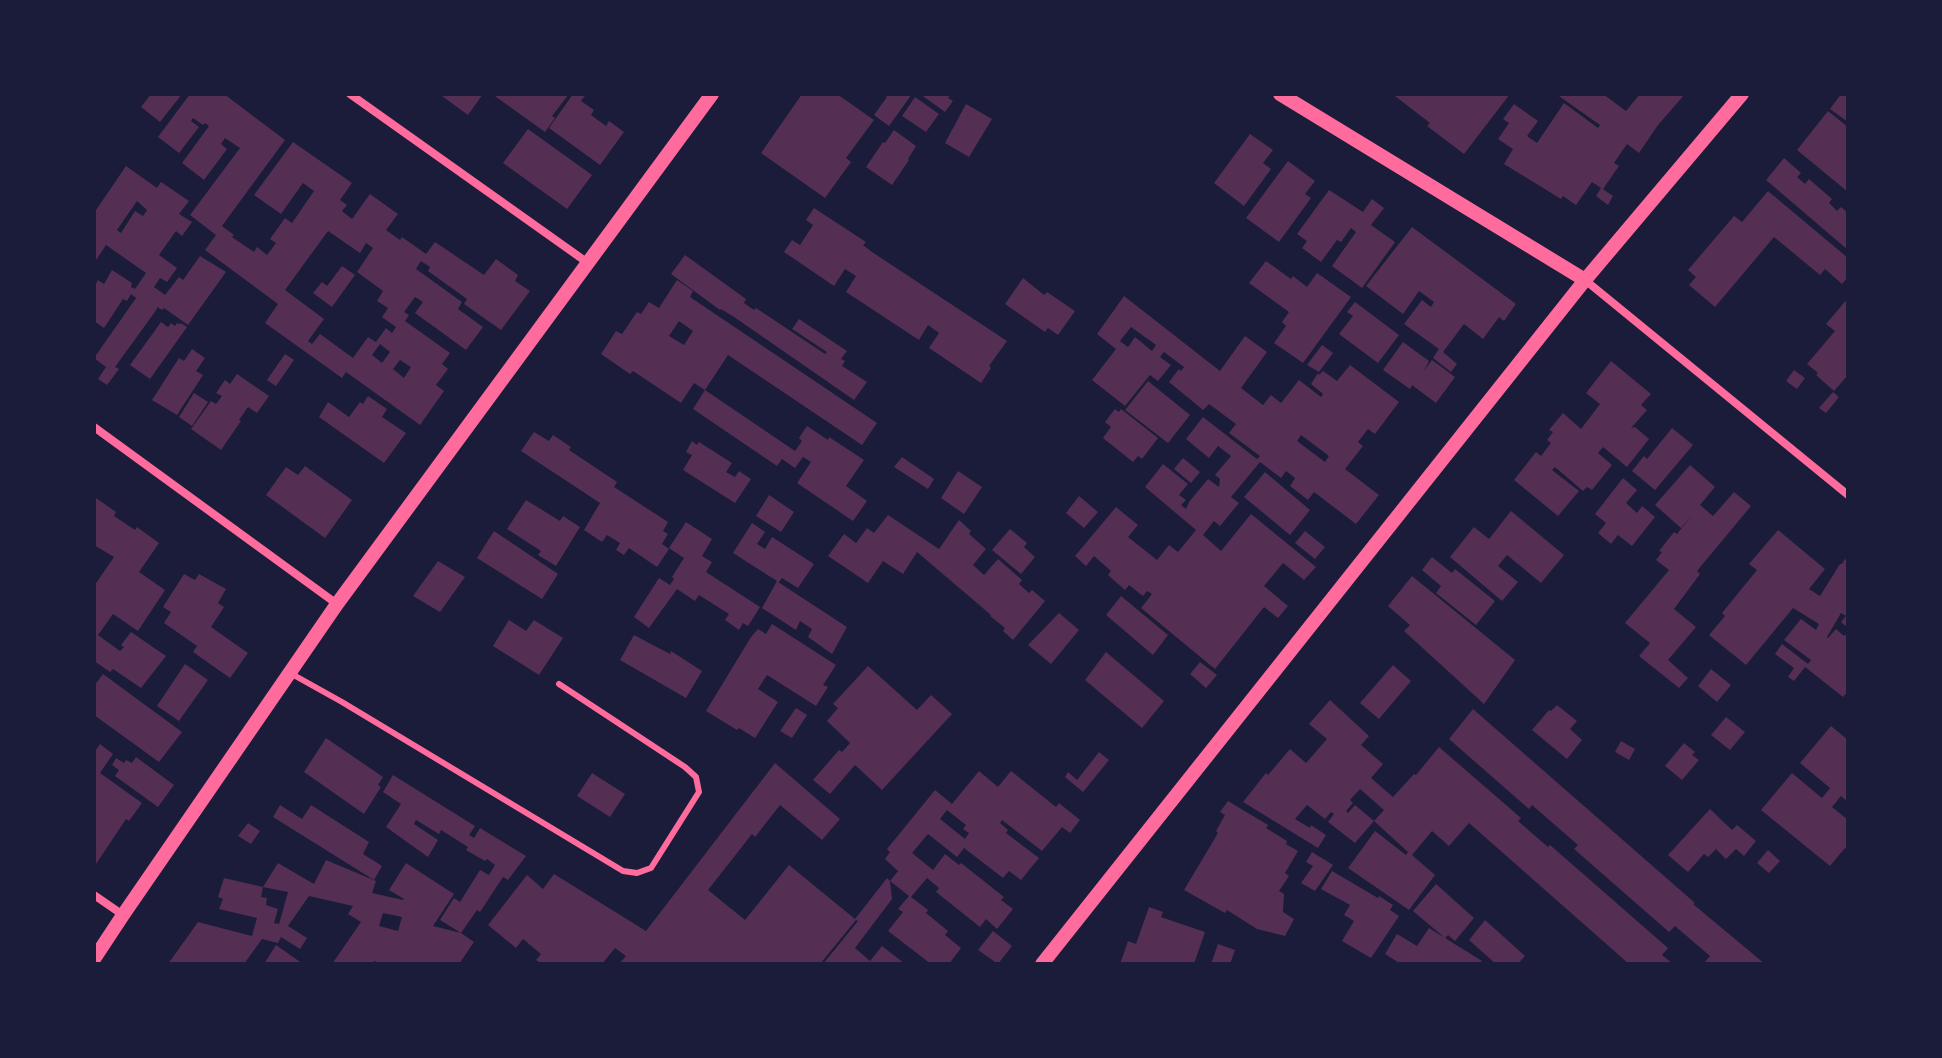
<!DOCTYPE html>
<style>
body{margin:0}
#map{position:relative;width:1942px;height:1058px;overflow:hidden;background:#1b1b3a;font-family:Jost,sans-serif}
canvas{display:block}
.frame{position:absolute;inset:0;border:96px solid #1b1b3a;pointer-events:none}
</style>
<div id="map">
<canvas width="1942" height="1058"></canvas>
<div class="frame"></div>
</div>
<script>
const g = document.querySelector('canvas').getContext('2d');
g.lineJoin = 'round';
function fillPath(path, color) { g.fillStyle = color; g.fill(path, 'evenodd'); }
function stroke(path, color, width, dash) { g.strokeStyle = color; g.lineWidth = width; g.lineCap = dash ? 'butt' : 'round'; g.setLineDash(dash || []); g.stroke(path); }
fillPath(new Path2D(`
 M151,94H182L160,122L141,107Z
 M190,94H224L285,140L222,226L234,235L232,237L254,252L257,247L267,255L276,243L270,239L285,218L292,223L314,191L303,183L281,214L254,195L293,142L352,183L340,200L347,205L342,211L352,219L370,194L398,214L386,230L400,240L402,237L426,254L435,242L484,275L496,259L518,275L515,281L530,291L501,330L464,304L467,299L428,271L430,267L421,261L416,269L462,302L458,309L483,327L466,350L415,313L423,302L415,297L404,312L409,315L405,321L450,353L442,364L448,369L436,385L444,391L420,425L346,372L342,378L265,323L278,304L205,250L216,235L190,215L240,148L225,138L221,144L227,149L204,180L182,163L209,126L205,123L203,125L193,118L191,121L199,127L179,153L158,137ZM328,231L360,253L366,243L373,248L357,272L383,291L377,301L388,308L382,317L396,327L392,333L386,328L376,342L368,337L353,358L320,334L312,344L308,341L324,319L285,290ZM380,344L390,352L382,363L372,355ZM400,360L411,367L404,378L393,369Z
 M443,94H483L468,115L442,96Z
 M492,94H569L552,116L555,118L545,132Z
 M573,94H586L581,101L594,110L591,115L606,126L609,121L624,132L600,165L549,128Z
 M802,94H837L874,120L846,158L851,162L825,198L761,153Z
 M883,94H912L889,126L874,115L887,97Z
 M920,94H951L948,98L953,101L945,112Z
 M1396,94H1510L1464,154L1427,126L1430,123L1395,96Z
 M1556,94H1603L1626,111L1640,94H1685L1658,125L1639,153L1627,144L1614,163L1619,166L1603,189L1613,196L1608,205L1596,196L1601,188L1592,182L1576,205L1563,196L1561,199L1504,164L1513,149L1498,139L1509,123L1503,119L1514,104L1538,121L1527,136L1537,143L1564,103L1598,128L1600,125Z
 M1841,94H1848V122L1830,109Z
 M915,97L939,114L926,132L902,116Z
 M966,104L992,119L969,157L945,143Z
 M1828,111L1848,127V192L1797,150Z
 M528,129L592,175L567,209L503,163Z
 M894,130L916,146L908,159L909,160L892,185L866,167L883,142L885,143Z
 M1250,134L1273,150L1263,163L1271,169L1244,206L1214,183Z
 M1784,158L1801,173L1797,177L1805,184L1809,179L1832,199L1829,203L1837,211L1841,207L1848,213V250L1766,180Z
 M1288,161L1315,181L1305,194L1311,198L1279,242L1246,218Z
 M126,166L157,188L161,182L189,201L179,214L192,222L182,236L176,231L159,255L177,268L167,282L160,278L154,287L165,295L179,277L183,280L200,256L226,272L188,325L164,308L162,310L157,307V309L115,367L119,369L107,385L98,379L106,367L94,358L136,298L131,294L127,301L123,299L104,328L94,321V287L98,280L104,284L112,270L132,283L131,287L135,289L146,273L106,245L94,263V213ZM137,201L147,210L143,216L135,211L121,233L117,230Z
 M1329,190L1363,212L1372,199L1384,208L1371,225L1395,242L1362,288L1332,266L1356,232L1351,228L1341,242L1337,240L1321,262L1302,248L1307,241L1297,234Z
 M1768,191L1848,258V277L1842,284L1825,269L1820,275L1774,237L1715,307L1689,285L1696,277L1688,270L1734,216L1742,222Z
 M814,208L866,242L863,245L872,252L1007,341L989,366L991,368L981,383L929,348L939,333L928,325L919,340L846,292L856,276L845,269L834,286L784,252L792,240L800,245L813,225L806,220Z
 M1412,227L1516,304L1504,321L1499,317L1483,339L1464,324L1443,352L1457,364L1451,372L1433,358L1439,349L1404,324L1422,300L1431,307L1434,302L1419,291L1403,314L1366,286Z
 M685,255L746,299L744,303L754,310L756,308L825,354L827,352L792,329L799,319L847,351L841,359L845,361L842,366L867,382L854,400L734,317L721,309L720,310L671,274Z
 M1266,261L1291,279L1293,276L1307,287L1317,273L1351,297L1303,363L1274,343L1286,326L1282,322L1289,312L1249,283Z
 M342,266L355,275L332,307L313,293L322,282L327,286Z
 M1023,278L1044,295L1047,292L1075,311L1058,335L1048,328L1045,332L1005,304Z
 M677,280L693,291L690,297L877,423L862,445L728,355L705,390L694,383L681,403L633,371L630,374L601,354L616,331L622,334L637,312L641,314L649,302L659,308ZM679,321L693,331L684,345L669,336Z
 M1124,296L1220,371L1245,336L1267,352L1241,388L1263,405L1271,395L1281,403L1299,380L1321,397L1323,394L1311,384L1318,373L1319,375L1323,371L1337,381L1350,365L1399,402L1375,434L1368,429L1358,442L1363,446L1345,469L1379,495L1356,524L1314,492L1308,500L1290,486L1295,478L1286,471L1281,478L1260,462L1231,497L1239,503L1220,526L1214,521L1203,535L1221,551L1251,514L1316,567L1304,580L1283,563L1264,586L1288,606L1278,618L1264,607L1215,669L1141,608L1152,594L1147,591L1143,596L1129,585L1125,590L1108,575L1111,571L1094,556L1086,566L1075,556L1116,507L1138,525L1128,537L1157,560L1169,545L1178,552L1196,530L1145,487L1163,464L1188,484L1179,495L1186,500L1181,505L1186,509L1189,502L1208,479L1219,487L1220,479L1215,475L1231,456L1218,446L1209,458L1186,439L1203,417L1257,459L1260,456L1229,433L1236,424L1209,404L1203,410L1169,382L1179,369L1181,371L1184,367L1164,352L1160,357L1171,365L1158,381L1150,375L1125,406L1092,380L1116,349L1097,334ZM1131,327L1156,345L1152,351L1135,337L1128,347L1120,341ZM1301,435L1329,456L1325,462L1297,441Z
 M1848,298V375L1834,391L1816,375L1818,373L1807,364L1835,331L1826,324Z
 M1355,302L1399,335L1378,363L1339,334L1353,316L1347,312Z
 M161,322L168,327L171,323L175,326L177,323L180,324L181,323L187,327L150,379L130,365Z
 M1403,342L1429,361L1424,371L1432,360L1455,377L1436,403L1412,385L1410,389L1383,370Z
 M1322,345L1333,353L1319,372L1307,365Z
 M192,349L205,358L196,371L203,375L177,415L152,400L179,358L184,361Z
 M285,354L294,360L276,386L267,380Z
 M1611,361L1651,394L1641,405L1647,410L1631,428L1635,427L1649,439L1627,467L1603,447L1598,453L1612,465L1592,490L1587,487L1583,491L1555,467L1552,470L1579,491L1558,516L1514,480L1536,452L1541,456L1551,443L1547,440L1553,432L1549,430L1563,413L1581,429L1600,404L1586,393Z
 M1794,370L1805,378L1797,389L1786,381Z
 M237,374L269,396L257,413L248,407L239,420L241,421L221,450L191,429L211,401L216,404L222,396L216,393L225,380L230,384Z
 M1148,381L1190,415L1168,443L1125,410Z
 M705,390L795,451L802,441L799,438L807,426L828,440L829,437L864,460L846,486L867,501L853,521L797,483L811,462L803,457L795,468L782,459L777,466L693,409Z
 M1833,392L1839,397L1826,413L1819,408Z
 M194,393L208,402L192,426L179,417Z
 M368,396L387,409L382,417L406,433L384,463L319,417L328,402L349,417L360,402L363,404Z
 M1115,409L1119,412L1121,409L1158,438L1142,459L1138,456L1133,462L1103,438L1111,427L1105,422Z
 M1672,428L1693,445L1655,490L1632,471L1644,456L1647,459Z
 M534,432L549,441L553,435L571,447L569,450L617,482L614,487L668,522L663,531L668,534L662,544L669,549L657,567L629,548L624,555L616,550L620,543L607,535L602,542L584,530L600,503L521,451Z
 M692,441L697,445L699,442L732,463L726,472L735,477L739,471L751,479L735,503L683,470L692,455L686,452Z
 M902,457L934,479L928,489L894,467Z
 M1183,458L1200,472L1191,483L1174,469Z
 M1690,465L1715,487L1700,505L1713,516L1734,492L1751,506L1697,571L1700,574L1674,609L1696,627L1668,660L1688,678L1679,688L1639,656L1650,643L1625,623L1669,570L1656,560L1662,552L1659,551L1674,532L1677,534L1692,515L1681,528L1655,505Z
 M305,466L352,500L325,538L266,495L286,467L298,475Z
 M958,471L982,487L964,514L941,498Z
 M1265,472L1310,510L1290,535L1244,497Z
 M1623,478L1637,490L1626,503L1637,513L1642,506L1655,517L1632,546L1618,535L1611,544L1598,533L1606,523L1595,514Z
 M769,495L794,512L781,532L756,516Z
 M1079,496L1098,512L1084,528L1066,513Z
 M96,498L116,512L114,516L135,530L137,527L159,543L139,572L165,590L138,631L113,614L98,635L120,651L124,647L121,645L131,632L166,656L141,688L113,669L110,672L94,661V586L114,557L94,545V501Z
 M526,500L560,521L563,516L580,527L556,566L538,555L541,551L507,529Z
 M1511,511L1564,555L1541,583L1507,555L1498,566L1518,582L1502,601L1450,557L1474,527L1489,539Z
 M888,515L939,549L959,520L971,531L969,534L986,549L973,565L984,575L998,559L1022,580L1019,584L1029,593L1032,590L1045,601L1013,640L1003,631L1005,628L990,616L991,615L917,552L903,574L883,561L868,583L828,556L844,534L856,543L867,528L874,533Z
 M686,522L712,539L702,556L712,562L706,572L760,607L748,626L743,623L739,630L725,620L729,614L699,595L695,601L677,589L649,628L634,617L659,578L670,585L674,579L672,577L684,558L669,548Z
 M752,523L765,532L757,544L765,549L772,537L814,564L798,588L782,578L779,582H778L847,627L832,654L808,637L812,629L800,621L796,630L762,608L777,581L733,553Z
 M1010,529L1027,543L1024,547L1035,557L1021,574L992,550Z
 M1778,530L1825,569L1809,589L1820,596L1840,564H1842L1845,559L1848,561V628L1841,622L1846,616L1841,613L1827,637L1828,638L1836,629L1844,636L1848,632V691L1843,697L1805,667L1794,681L1788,677L1794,668L1775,654L1782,644L1808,664L1811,660L1784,640L1801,619L1816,630L1819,624L1793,608L1746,665L1709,635L1725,616L1722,613L1757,570L1749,564Z
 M494,531L558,574L542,599L477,558Z
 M1305,531L1325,547L1315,559L1295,543Z
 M1432,557L1452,573L1455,569L1495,601L1476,625L1436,593L1441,586L1422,570Z
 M438,561L465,577L440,612L413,596Z
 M184,574L195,580L199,574L226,589L218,603L224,607L211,627L248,653L230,678L193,652L197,646L164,623L171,612L163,607Z
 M1412,576L1515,660L1484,704L1404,631L1410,625L1388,606Z
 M1121,596L1168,635L1153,655L1106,615Z
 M1059,613L1079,630L1051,664L1028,645Z
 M509,620L526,631L534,620L563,638L539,675L493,646Z
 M772,624L836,665L823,685L828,687L816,706L767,675L758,689L778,702L755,738L739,728L737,730L706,711L751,637L758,629L766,634Z
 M634,635L670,654L671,651L702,671L686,698L620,660Z
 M1106,652L1164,701L1142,728L1085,680Z
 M1200,662L1217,675L1206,688L1190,674Z
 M185,664L208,680L179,721L157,706Z
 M1393,665L1411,681L1379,719L1360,703Z
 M868,666L917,710L931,695L952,714L882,790L855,765L830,794L813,780L839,750L842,752L850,743L827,721L838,708L833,704Z
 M1711,669L1731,685L1717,702L1698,686Z
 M103,674L182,732L159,762L94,715V686Z
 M1330,700L1369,736L1361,745L1383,764L1371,778L1393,797L1414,774L1416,775L1439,747L1521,818L1518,821L1548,847L1550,845L1668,948L1662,955L1673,964H1629L1469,823L1449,846L1432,831L1412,855L1435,875L1409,910L1348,868L1375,831L1406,855L1408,852L1374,821L1384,810L1360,789L1350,800L1353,803L1346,811L1348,813L1355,805L1374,821L1355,843L1328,822L1334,814L1331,812L1325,819L1307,805L1295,819L1310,828L1311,825L1326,835L1318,848L1243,802L1266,773L1268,775L1290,749L1306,763L1327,739L1309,724Z
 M1557,705L1577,721L1570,729L1582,740L1567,759L1532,730L1549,710L1551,711Z
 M796,708L807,715L792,738L780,731Z
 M1473,709L1695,903L1693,904L1765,964H1703L1710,956L1675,926L1669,932L1574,849L1578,845L1532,805L1529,809L1449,739Z
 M1726,717L1745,732L1730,750L1711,735Z
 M1831,726L1848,740V802L1841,796L1832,807L1848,820V851L1845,848L1830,866L1761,810L1792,773L1822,798L1830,788L1800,763Z
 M326,738L383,777L378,785L381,787L364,814L304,772Z
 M1621,741L1635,749L1629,760L1615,752Z
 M1684,743L1695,752L1692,755L1699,760L1682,780L1665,766Z
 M100,744L113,754L100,773L142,803L129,821L126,819L94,867V753Z
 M1099,752L1109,760L1083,792L1065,777L1068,772L1077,780Z
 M136,757L174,785L158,807L115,776L119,770L112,765L116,758L124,763L126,760L132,763Z
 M775,763L840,819L822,840L780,805L755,837L752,834L708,890L745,920L789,865L855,919L887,878L890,881L892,899L855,948L870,961L882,946L905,964H823L858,921L856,920L820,964H619L626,956L615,948L602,964H542L536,960L541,954L523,939L516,948L488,925L527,875L543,889L554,874L646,931Z
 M979,771L998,787L1011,771L1056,807L1059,803L1080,820L1070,833L1062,827L1042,851L1002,820L1000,823L1008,830L1006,833L1039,858L1021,880L1009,871L1003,878L964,848L957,857L928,834L912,853L933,870L945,854L959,865L961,863L1004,897L1001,900L1013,909L997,929L986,919L980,927L936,892L939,888L927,878L911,897L928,910L926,913L948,931L945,935L961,948L949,964H931L888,931L903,912L898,909L909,896L890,881L898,871L885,859L890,852L887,849L935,790L952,804ZM947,810L966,825L963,829L969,833L965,839L940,819Z
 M592,773L625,794L610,817L577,796Z
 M393,775L475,826L469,835L474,838L480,828L526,856L508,880L503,877L480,912L477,910L461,933L440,920L454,898L460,902L480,870L489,875L495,865L487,859L485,861L466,850L468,847L441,830L439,834L416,820L414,824L438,840L428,857L386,827L401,804L383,792Z
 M1228,801L1268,825L1266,828L1287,841L1286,844L1298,851L1285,873L1289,876L1279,891L1284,894L1283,912L1294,919L1285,936L1257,929L1227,910L1225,913L1184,890L1218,833L1216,831L1225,815L1220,812Z
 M280,805L302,819L311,805L369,842L363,854L382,866L374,880L273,817Z
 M1710,809L1732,830L1737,825L1756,841L1744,856L1736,849L1726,859L1716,849L1708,857L1704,854L1688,872L1668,855Z
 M248,823L260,831L251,844L238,836Z
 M1768,850L1780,861L1769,873L1757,863Z
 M1312,852L1333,865L1315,891L1301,883L1313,866L1306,862Z
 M326,860L376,881L372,893L403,900L404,899L389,890L406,863L454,894L433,926L461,933L474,942L459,964H382L374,961L372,964H332L361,922L348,914L353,906L309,896L288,926L307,938L300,949L281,937L278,943L262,939L244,964H168L198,922L252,936L257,918L219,909L223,899L218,897L224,878L263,887L261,897L267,898L266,905L278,909L274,923L279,924L288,892L263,887L278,863L314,884ZM383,913L402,917L398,931L379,926Z
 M1332,871L1378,898L1379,896L1393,905L1390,910L1399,916L1371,958L1342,941L1354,921L1344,915L1350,905L1321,889Z
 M1436,884L1474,918L1455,941L1448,935L1445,938L1413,911Z
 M1149,907L1163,912L1161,917L1205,932L1194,964H1120L1128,941L1136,944Z
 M1485,920L1525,956L1518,964H1496L1469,940Z
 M1429,928L1482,961L1480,964H1401L1385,954L1397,934L1417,946Z
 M993,931L1012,946L998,964L978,950Z
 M1218,944L1235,950L1230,964H1211Z
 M276,945L303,964H264Z`), '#542f53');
stroke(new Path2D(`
 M290,673L342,702L623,871L637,873L651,868L699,792L696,777L685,767L559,684`), '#ff6b9d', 6);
stroke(new Path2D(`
 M350,94L588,263
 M1585,280L1848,495
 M94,427L337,604
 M94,895L123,915`), '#ff6b9d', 8);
stroke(new Path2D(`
 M1280,94L1585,280
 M94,959L123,915L337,604L712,94
 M1042,964L1585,280L1742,94`), '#ff6b9d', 14);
</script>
